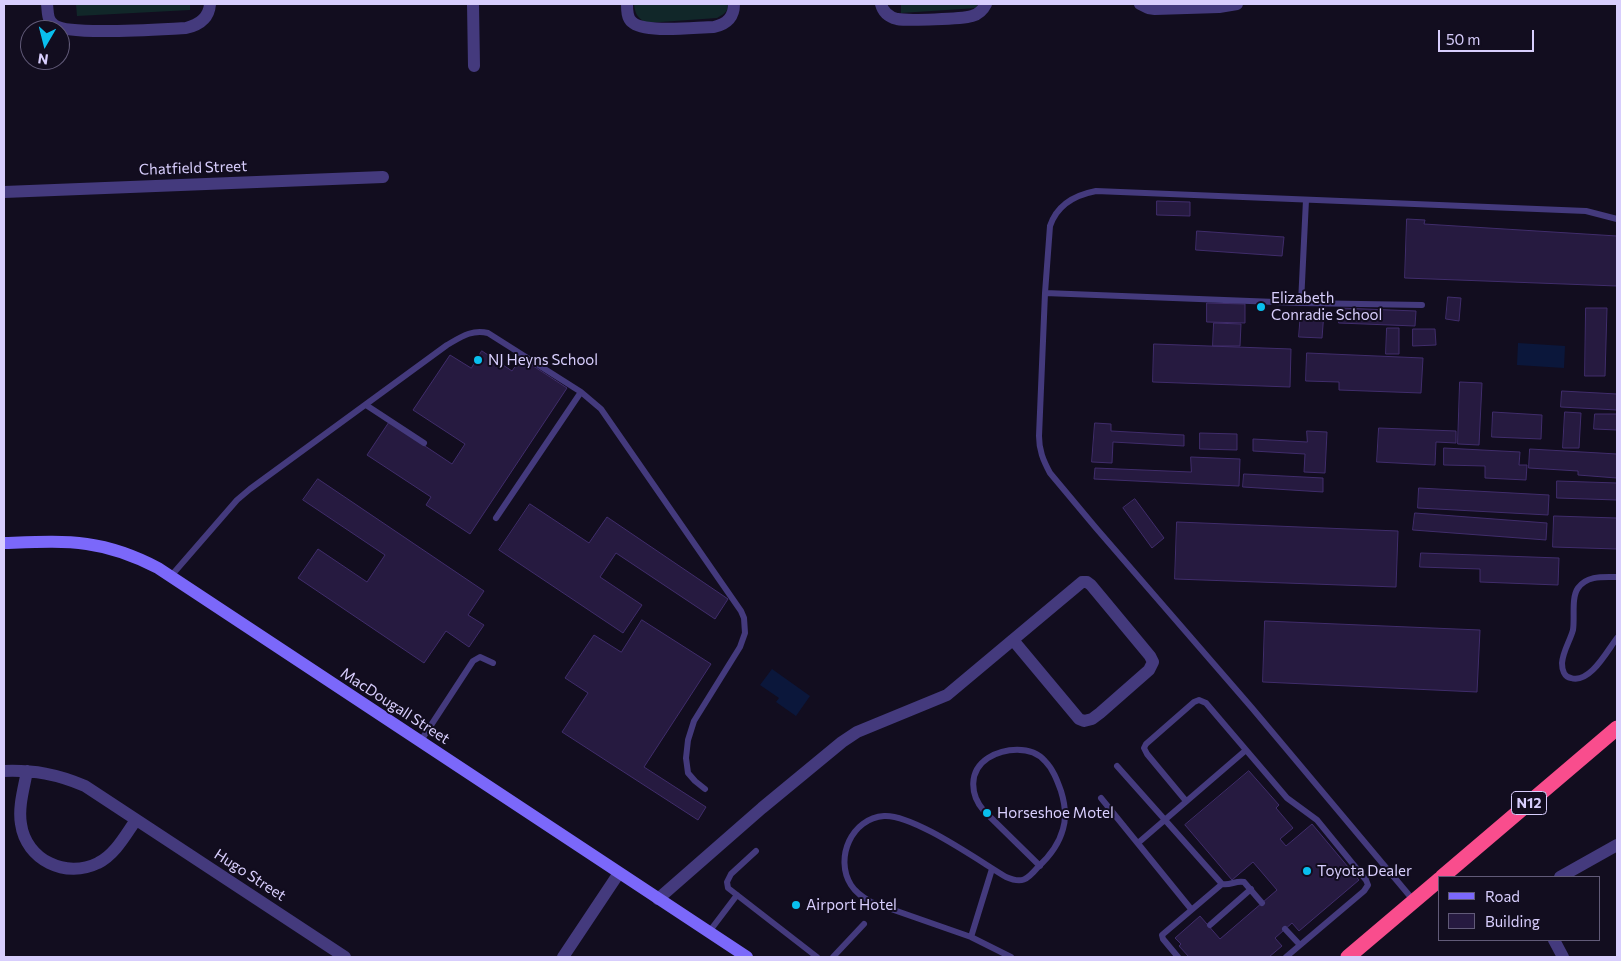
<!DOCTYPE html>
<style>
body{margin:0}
#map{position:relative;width:1621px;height:961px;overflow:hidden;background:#120d1f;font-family:Commissioner,sans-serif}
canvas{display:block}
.frame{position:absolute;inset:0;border:5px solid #d8cefd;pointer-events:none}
.legend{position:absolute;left:1438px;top:876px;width:162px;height:65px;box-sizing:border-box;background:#120d1f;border:1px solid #615a78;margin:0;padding:6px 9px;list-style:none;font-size:15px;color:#d8cefd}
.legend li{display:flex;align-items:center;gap:10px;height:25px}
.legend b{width:25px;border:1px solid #615a78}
.north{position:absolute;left:20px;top:20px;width:50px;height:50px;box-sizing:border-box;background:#120d1f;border:1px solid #615a78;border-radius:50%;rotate:188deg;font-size:14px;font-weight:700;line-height:20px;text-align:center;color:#d8cefd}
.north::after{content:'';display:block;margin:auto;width:18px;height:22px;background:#09bfee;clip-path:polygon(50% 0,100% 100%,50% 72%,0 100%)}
.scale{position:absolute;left:1438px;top:30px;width:96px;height:22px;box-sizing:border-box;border:2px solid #d8cefd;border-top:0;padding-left:6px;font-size:15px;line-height:18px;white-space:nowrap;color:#d8cefd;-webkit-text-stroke:4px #120d1f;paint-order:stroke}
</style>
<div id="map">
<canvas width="1621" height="961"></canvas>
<div class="frame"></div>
<ul class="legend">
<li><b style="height:6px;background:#7b68fa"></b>Road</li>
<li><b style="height:14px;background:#261a40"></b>Building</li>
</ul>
<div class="north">N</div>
<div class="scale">50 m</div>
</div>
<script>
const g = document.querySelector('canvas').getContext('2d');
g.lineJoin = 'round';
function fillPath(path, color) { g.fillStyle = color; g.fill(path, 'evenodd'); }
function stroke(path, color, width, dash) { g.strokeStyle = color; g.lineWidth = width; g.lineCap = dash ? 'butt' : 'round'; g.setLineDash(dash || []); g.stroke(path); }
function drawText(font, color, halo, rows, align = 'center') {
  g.font = font + ' Commissioner,sans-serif'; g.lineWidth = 4; g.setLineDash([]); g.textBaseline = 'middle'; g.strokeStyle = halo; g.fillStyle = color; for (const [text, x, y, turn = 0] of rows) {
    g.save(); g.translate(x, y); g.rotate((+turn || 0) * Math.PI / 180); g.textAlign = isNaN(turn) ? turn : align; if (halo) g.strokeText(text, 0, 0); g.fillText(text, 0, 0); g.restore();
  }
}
fillPath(new Path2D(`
 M76,4H190V10L77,16Z
 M634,4H728C728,12 724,14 717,18L646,23C637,17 635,14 634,4Z
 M901,4H977V8L901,13Z`), '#112729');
fillPath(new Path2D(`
 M1518,343L1565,346L1564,368L1517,365Z
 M772,669L810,696L796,716L776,702L779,698L760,685Z`), '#0b173b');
const building = new Path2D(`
 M1157,201L1190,202V216L1157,215Z
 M1407,219L1425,220L1424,224L1617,236V286L1405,278Z
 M1197,231L1284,237L1282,256L1196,250Z
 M1448,297L1461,298L1459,321L1446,319Z
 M1207,303L1245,304V323L1207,322Z
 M1340,308L1416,311L1415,326L1339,323Z
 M1586,308H1607L1605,376H1585Z
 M1301,311L1324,312L1322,338L1299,337Z
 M1214,323L1241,324L1240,346H1213Z
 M1387,328H1399V354H1386Z
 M1413,329H1435L1436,345L1413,346Z
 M1154,344L1291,349L1290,387L1153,382Z
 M482,351L512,371L521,358L567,388L470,534L426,505L431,497L367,455L389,422L452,464L465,444L413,410L450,355L471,368Z
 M1307,353L1423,358L1421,393L1339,390V382L1306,381Z
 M1460,382L1482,383L1479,445L1458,444Z
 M1562,391L1617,394V410L1561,407Z
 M1493,412L1542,415L1541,439L1492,437Z
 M1565,412L1581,413L1579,448H1563Z
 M1595,414H1617V430L1594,429Z
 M1095,423L1111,424V431L1184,435V446L1113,442L1112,463L1092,462Z
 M1379,428L1456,431V443L1436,442L1435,465L1377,462Z
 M1307,431L1327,432L1325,473L1304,472L1305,454L1253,451V439L1307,442Z
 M1200,433L1237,434V450L1200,449Z
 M1444,448L1520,452L1519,465H1527L1526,480L1485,478V466L1444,465Z
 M1530,449L1617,454V478L1578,475V471L1529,468Z
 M1191,457L1240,459L1239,486L1094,479L1095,468L1191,472Z
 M1244,474L1323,478V492L1243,487Z
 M318,479L484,591L468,615L484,625L469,647L446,631L424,663L298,578L318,549L367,582L385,555L303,500Z
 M1557,481L1617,483V500L1557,498Z
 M1419,488L1549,495L1548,515L1418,508Z
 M1135,499L1164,538L1152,548L1123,508Z
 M530,504L589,543L607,517L728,599L715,619L616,553L600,577L642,605L623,633L499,550Z
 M1415,513L1547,523L1546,540L1413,530Z
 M1554,516L1617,518V549L1553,547Z
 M1177,522L1398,531L1396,587L1175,579Z
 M1421,553L1559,558L1558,585L1480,582V569L1420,567Z
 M642,620L711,664L644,767L706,807L698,820L562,732L588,693L565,678L594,635L621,652Z
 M1265,621L1480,630L1477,692L1263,682Z
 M1249,771L1279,805L1276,808L1293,828L1280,839L1286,846L1312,824L1359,880L1299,931L1292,923L1275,938L1282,946L1269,957H1189L1179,946L1181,944L1175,938L1200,916L1220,939L1277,890L1253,862L1232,880L1185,825Z`);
fillPath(building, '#261a40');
stroke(building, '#402d6b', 1);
stroke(new Path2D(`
 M1045,293L1301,303L1422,305
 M1301,303L1306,200
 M366,405L424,443
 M496,518L581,392
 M171,576L237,500L250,489L447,345C461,337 472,329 488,333L581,392L601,409L741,611L744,618L745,633L740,647L694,721L688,740L686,758L688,773L695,781L705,789
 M1617,577C1604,577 1587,575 1578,588C1571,598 1575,617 1573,630C1570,641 1563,651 1562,663C1562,669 1564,677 1571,678C1590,684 1607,651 1617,638
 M420,742L473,661L480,657L493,663
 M1117,766L1222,884C1230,886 1236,880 1244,882L1262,903
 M1101,798L1191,909
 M1186,801L1147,754L1144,748L1146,744L1194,702L1199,700L1206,703L1287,798L1317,820L1366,880L1368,885L1364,891L1286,957
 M1138,843L1246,750
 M756,851L731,874L727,882L728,888L817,957
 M1414,901L1252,708L1096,528L1050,473C1043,460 1039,450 1039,436L1045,293L1050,226C1057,205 1075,195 1096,191L1586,211L1617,219
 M1210,925L1251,889
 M1285,929L1300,945
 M709,932L737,895
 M971,937L992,869
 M833,957L864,924
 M1011,957L971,937L871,902C863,897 856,893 851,885C834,858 852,818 884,816C913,814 979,861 1006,877C1022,884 1027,880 1038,867C1049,857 1059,844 1063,829C1067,816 1065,804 1061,791C1057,780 1053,769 1045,761C1031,745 1004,748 988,758C968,771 970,795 984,811L1040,866
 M1178,957L1163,939L1162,935L1222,884`), '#443a7d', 6);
stroke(new Path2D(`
 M47,4C48,12 47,20 54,25C68,36 163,29 186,28C199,25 209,18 210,4
 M473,4L474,66
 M627,4C627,10 627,18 632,22C644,34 697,27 714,27C727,24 734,17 734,4
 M881,4C883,12 889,17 897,19C908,21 962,19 972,16C979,14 983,10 986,4
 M1140,4L1148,8L1155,9L1219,7L1237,4
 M4,192L383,177
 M4,771C34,770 57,774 85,786L345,957
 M27,771C24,788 18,807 21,824C26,860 66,879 98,863C115,855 126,834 136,820
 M1560,877L1617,845
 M658,899L762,808L842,742L857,732L947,695L1082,582H1087L1091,585L1150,656L1153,662L1149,670L1100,713L1092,719L1084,721L1079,719L1013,640
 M1554,940L1563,957
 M563,957L619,873`), '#443a7d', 12);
stroke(new Path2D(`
 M4,543C66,541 101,538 158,568L747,957`), '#7b68fa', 12);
stroke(new Path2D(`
 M1442,877L1617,728
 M1348,957L1440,879`), '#f94d8d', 15);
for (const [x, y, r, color] of [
 [1261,307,5,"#09bfee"],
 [478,360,5,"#09bfee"],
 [987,813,5,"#09bfee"],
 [1307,871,5,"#09bfee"],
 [796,905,5,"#09bfee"]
]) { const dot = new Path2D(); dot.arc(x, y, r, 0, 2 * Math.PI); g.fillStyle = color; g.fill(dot); stroke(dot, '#120d1f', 2); }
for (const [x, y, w] of [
 [1529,803,35]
]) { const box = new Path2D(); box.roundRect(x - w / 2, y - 11.5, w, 23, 4); g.fillStyle = '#120d1f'; g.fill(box); stroke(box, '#d8cefd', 1); }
drawText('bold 14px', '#d8cefd', null, [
 ["N12",1529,803]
]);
drawText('15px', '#d8cefd', '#120d1f', [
 ["Chatfield Street",193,168,-2],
 ["MacDougall Street",395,706,33],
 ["Hugo Street",250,875,33]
]);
drawText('15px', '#d8cefd', '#120d1f', [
 ["Elizabeth",1271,298],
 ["Conradie School",1271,315],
 ["NJ Heyns School",488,360],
 ["Horseshoe Motel",997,813],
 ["Toyota Dealer",1317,871],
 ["Airport Hotel",806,905]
], 'left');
</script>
